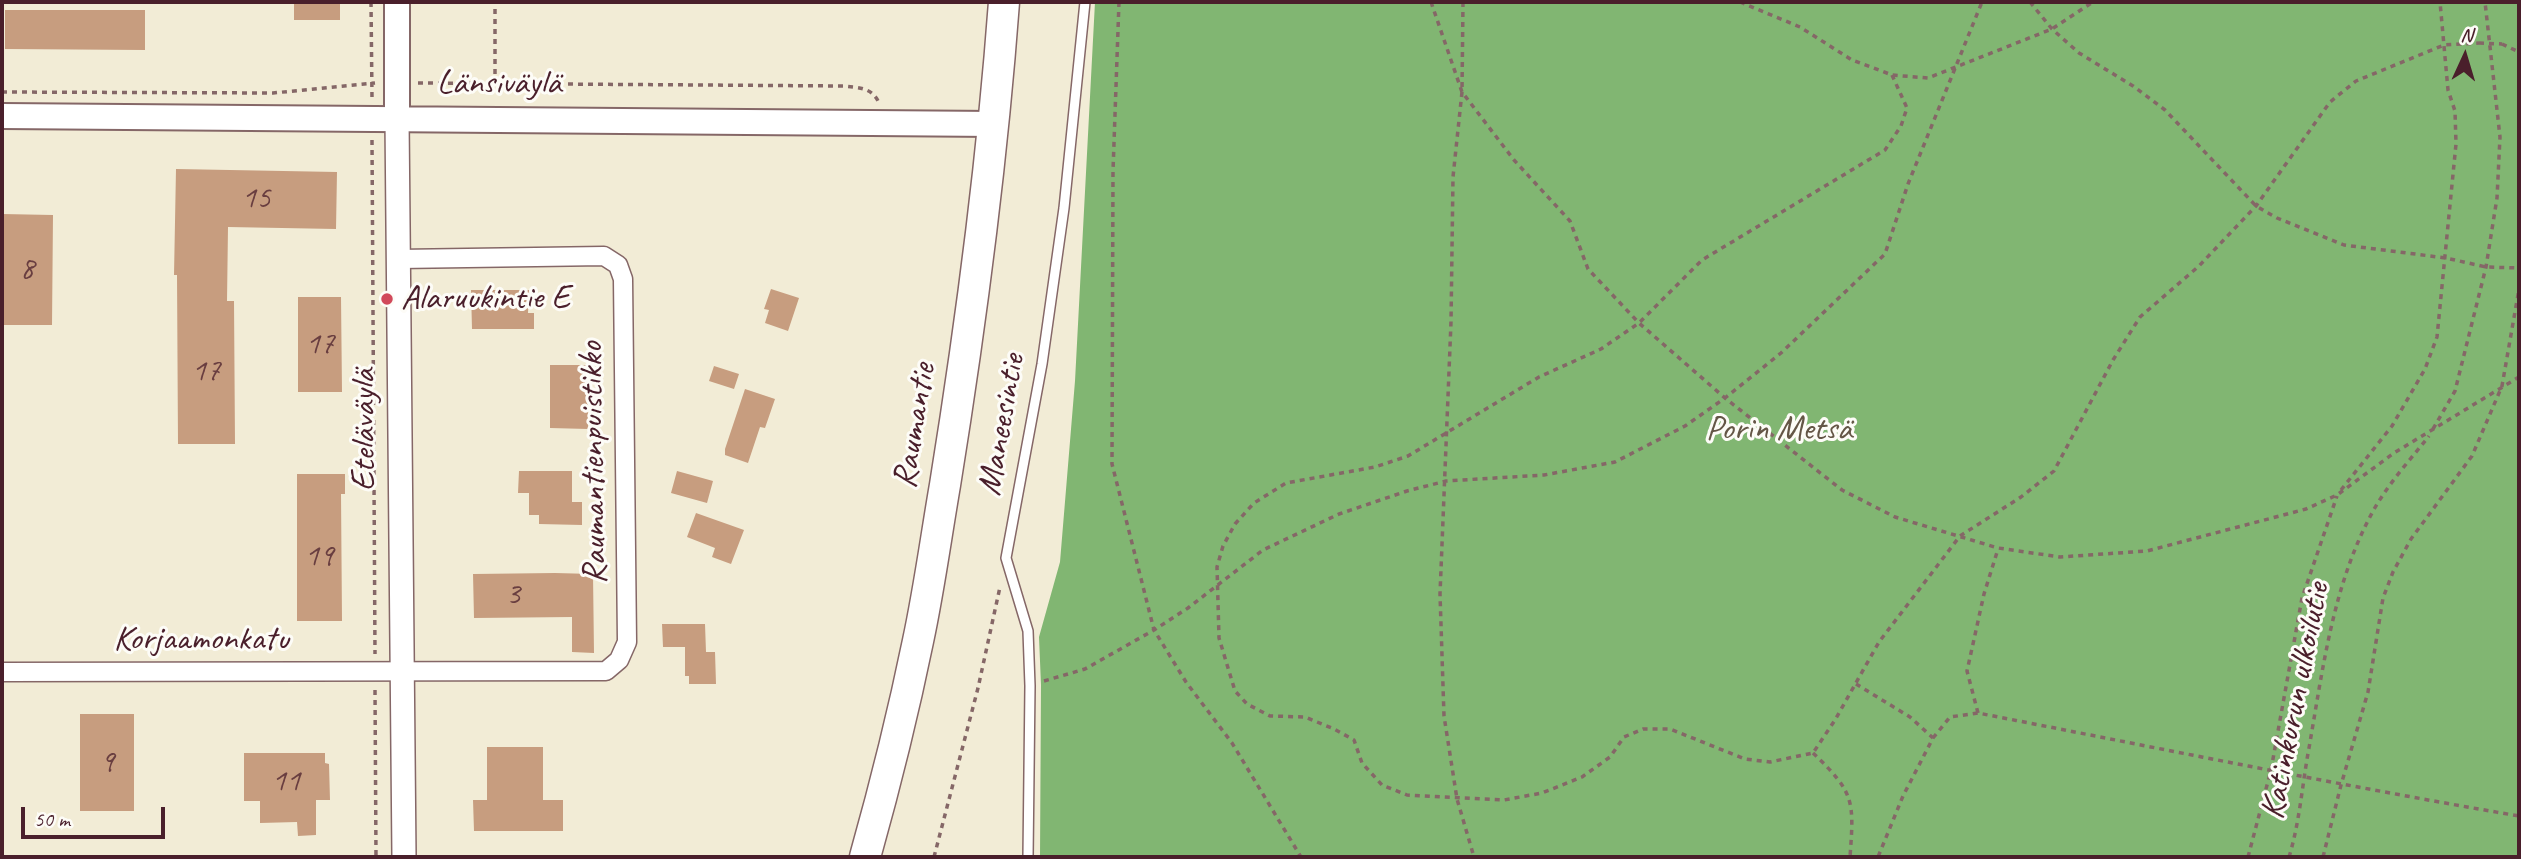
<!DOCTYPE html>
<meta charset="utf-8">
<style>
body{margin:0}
#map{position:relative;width:2521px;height:859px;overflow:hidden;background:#f2ecd6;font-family:Caveat,sans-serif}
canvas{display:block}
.frame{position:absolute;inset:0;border:4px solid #4a1f2b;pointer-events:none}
.north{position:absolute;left:2430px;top:21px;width:70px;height:70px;-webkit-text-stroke:5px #fdfcf7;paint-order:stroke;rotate:4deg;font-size:19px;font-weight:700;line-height:28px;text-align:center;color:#4a1f2b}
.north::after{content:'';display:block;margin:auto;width:24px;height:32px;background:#4a1f2b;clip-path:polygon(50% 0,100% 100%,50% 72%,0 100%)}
.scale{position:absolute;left:21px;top:807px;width:144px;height:32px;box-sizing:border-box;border:4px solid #4a1f2b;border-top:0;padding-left:9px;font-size:21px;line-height:24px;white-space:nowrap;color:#4a1f2b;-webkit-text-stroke:5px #fdfcf7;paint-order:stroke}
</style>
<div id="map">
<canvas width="2521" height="859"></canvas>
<div class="frame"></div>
<div class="north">N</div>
<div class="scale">50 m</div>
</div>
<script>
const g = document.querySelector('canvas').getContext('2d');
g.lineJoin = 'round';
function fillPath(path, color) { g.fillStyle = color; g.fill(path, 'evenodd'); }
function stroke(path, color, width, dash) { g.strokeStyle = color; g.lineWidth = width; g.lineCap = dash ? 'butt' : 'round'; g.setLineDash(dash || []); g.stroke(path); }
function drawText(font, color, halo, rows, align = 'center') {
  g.font = font + ' Caveat,sans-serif'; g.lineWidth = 6; g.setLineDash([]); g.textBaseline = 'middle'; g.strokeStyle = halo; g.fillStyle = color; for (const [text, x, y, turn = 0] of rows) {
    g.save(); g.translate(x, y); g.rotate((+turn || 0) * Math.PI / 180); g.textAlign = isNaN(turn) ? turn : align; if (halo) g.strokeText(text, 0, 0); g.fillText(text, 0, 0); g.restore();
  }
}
fillPath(new Path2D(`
 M1095,2H2519V857H1040L1041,685L1039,637L1060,562L1075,381Z`), '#81b672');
fillPath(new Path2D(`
 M294,2H340V20H294Z
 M5,10H145V50L5,49Z
 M176,169L337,172L336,229L228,227L227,301H234L235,444H178L177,275H174Z
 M2,214L53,215L52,325H2Z
 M771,289L799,298L788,331L765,323L769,310L764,309Z
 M471,290H529L528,313H534V329H472Z
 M298,297H341L342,392H298Z
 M550,365H588V429L550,428Z
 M714,366L739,374L734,389L709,381Z
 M745,389L775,399L765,428L760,427L748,463L725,455V449Z
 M519,471H572V502H582V525L539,524V515H529V493H518Z
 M677,471L713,481L707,503L671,493Z
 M297,474H345V494H341L342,621H297Z
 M696,513L744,530L731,564L712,557L715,548L687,537Z
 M555,573L593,574L594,653L572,652V617L474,618L473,574Z
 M662,624H705L706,652H715L716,684H689V676H685V647H663Z
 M80,714H134V811H80Z
 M487,747H543V800H563V831H474L473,800H487Z
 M244,753H325V763L329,764L330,800H316V835L298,836L297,822L260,823V801H244Z`), '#c79d7f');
const service = new Path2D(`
 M1028,857L1030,686L1028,631L1006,558L1042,364L1064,208L1085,2`);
const minor = new Path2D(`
 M2,672L606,671L619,660L627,642L623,279L618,265L604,256L399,259`);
const tertiary = new Path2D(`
 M397,119L404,857`);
const secondary = new Path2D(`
 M397,2V119
 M2,116L995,124`);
const trunk = new Path2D(`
 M865,857C885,786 903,714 918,641C929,590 936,537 945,485C971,324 992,164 1004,2`);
stroke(service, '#856767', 12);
stroke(minor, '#856767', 21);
stroke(tertiary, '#856767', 26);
stroke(secondary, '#856767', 28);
stroke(trunk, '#856767', 33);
stroke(new Path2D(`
 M371,2L372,98
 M1119,2L1113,171L1112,464L1154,630L1186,682L1232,743L1301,857
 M1431,2L1462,92L1514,160L1570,221L1588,269L1639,323L1725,398L1842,490L1895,517L1998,548L2060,557L2147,551L2306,509L2337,495L2394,453L2519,377
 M1463,2L1462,92L1453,177L1451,322L1440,594L1444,716L1457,799L1474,857
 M1740,2L1800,27L1852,60L1892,75L1928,78L2052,29L2093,2
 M2030,2L2052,29L2079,53L2133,86L2165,110L2256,206L2277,218L2344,245L2446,258L2486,267L2519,268
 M2502,44L2519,52
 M1892,75L1907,108L1901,126L1885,150L1702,260L1639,323L1601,349L1539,377L1408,456L1375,467L1286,483L1254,503L1235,524L1223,546L1217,567L1219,638L1235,691L1247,704L1270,716L1305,717L1334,729L1354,740L1362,763L1382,785L1407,795L1504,800L1542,793L1582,777L1610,757L1624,737L1643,729H1670L1745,759L1770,762L1813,753L1835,720L1879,642L1960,536L2021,497L2054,471L2113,360L2140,317L2199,266L2256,206L2330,102L2356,81L2444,45L2479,43
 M418,83L843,86C859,88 872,87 879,103
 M495,84V2
 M2,92L273,93L375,83
 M372,140L375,654
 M2433,429L2455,391L2486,267L2497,198L2500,137L2485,2
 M2341,490L2392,426L2425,369L2437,337L2456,144L2455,111L2448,90L2440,2
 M1044,681L1085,669L1154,630L1188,608L1263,550L1339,514L1407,491L1446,481L1544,475L1615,462L1685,426L1725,398L1781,353L1885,254L1908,184L1982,2
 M1856,684L1910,717L1933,738L1903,796L1878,857
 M375,690L376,857
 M1978,713L1967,671L1984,594L1998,549
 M1933,738L1950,717L1978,713C2158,748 2338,785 2519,816
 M1813,753C1855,793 1854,801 1850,857
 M934,857L978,688L1000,587
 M2248,857L2271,770L2302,598L2337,496
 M2289,857C2300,821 2302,785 2309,748C2323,668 2333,585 2372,513C2387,485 2410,460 2429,436
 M2323,857L2341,785L2368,692L2383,598L2393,572L2411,539L2472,456L2502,386L2519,289`), '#856767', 3.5, [5, 5]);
stroke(service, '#fff', 9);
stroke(minor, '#fff', 18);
stroke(tertiary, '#fff', 23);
stroke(secondary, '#fff', 24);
stroke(trunk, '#fff', 30);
stroke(new Path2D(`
 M2479,43L2502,44`), '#856767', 3.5, [5, 5]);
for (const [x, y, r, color] of [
 [387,299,7,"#d1495b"]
]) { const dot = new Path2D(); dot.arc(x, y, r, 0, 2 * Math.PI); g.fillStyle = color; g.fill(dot); stroke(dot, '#fdfcf7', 2.5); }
drawText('32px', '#693e40', null, [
 ["15",256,199],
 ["8",27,270],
 ["17",320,345],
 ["17",206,372],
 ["19",319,557],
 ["3",513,595],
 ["9",107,763],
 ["11",286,782]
]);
drawText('35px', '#4a1f2b', '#fdfcf7', [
 ["Länsiväylä",499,84],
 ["Maneesintie",1002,425,-80],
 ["Raumantie",915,426,-81],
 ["Eteläväylä",365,430,-90],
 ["Raumantienpuistikko",594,463,-91],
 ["Korjaamonkatu",201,640],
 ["Katinkurun ulkoilutie",2296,701,-79]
]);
drawText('35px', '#4a1f2b', '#fdfcf7', [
 ["Alaruukintie E",401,299]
], 'left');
drawText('35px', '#645646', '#fdfcf7', [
 ["Porin Metsä",1779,430]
]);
</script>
